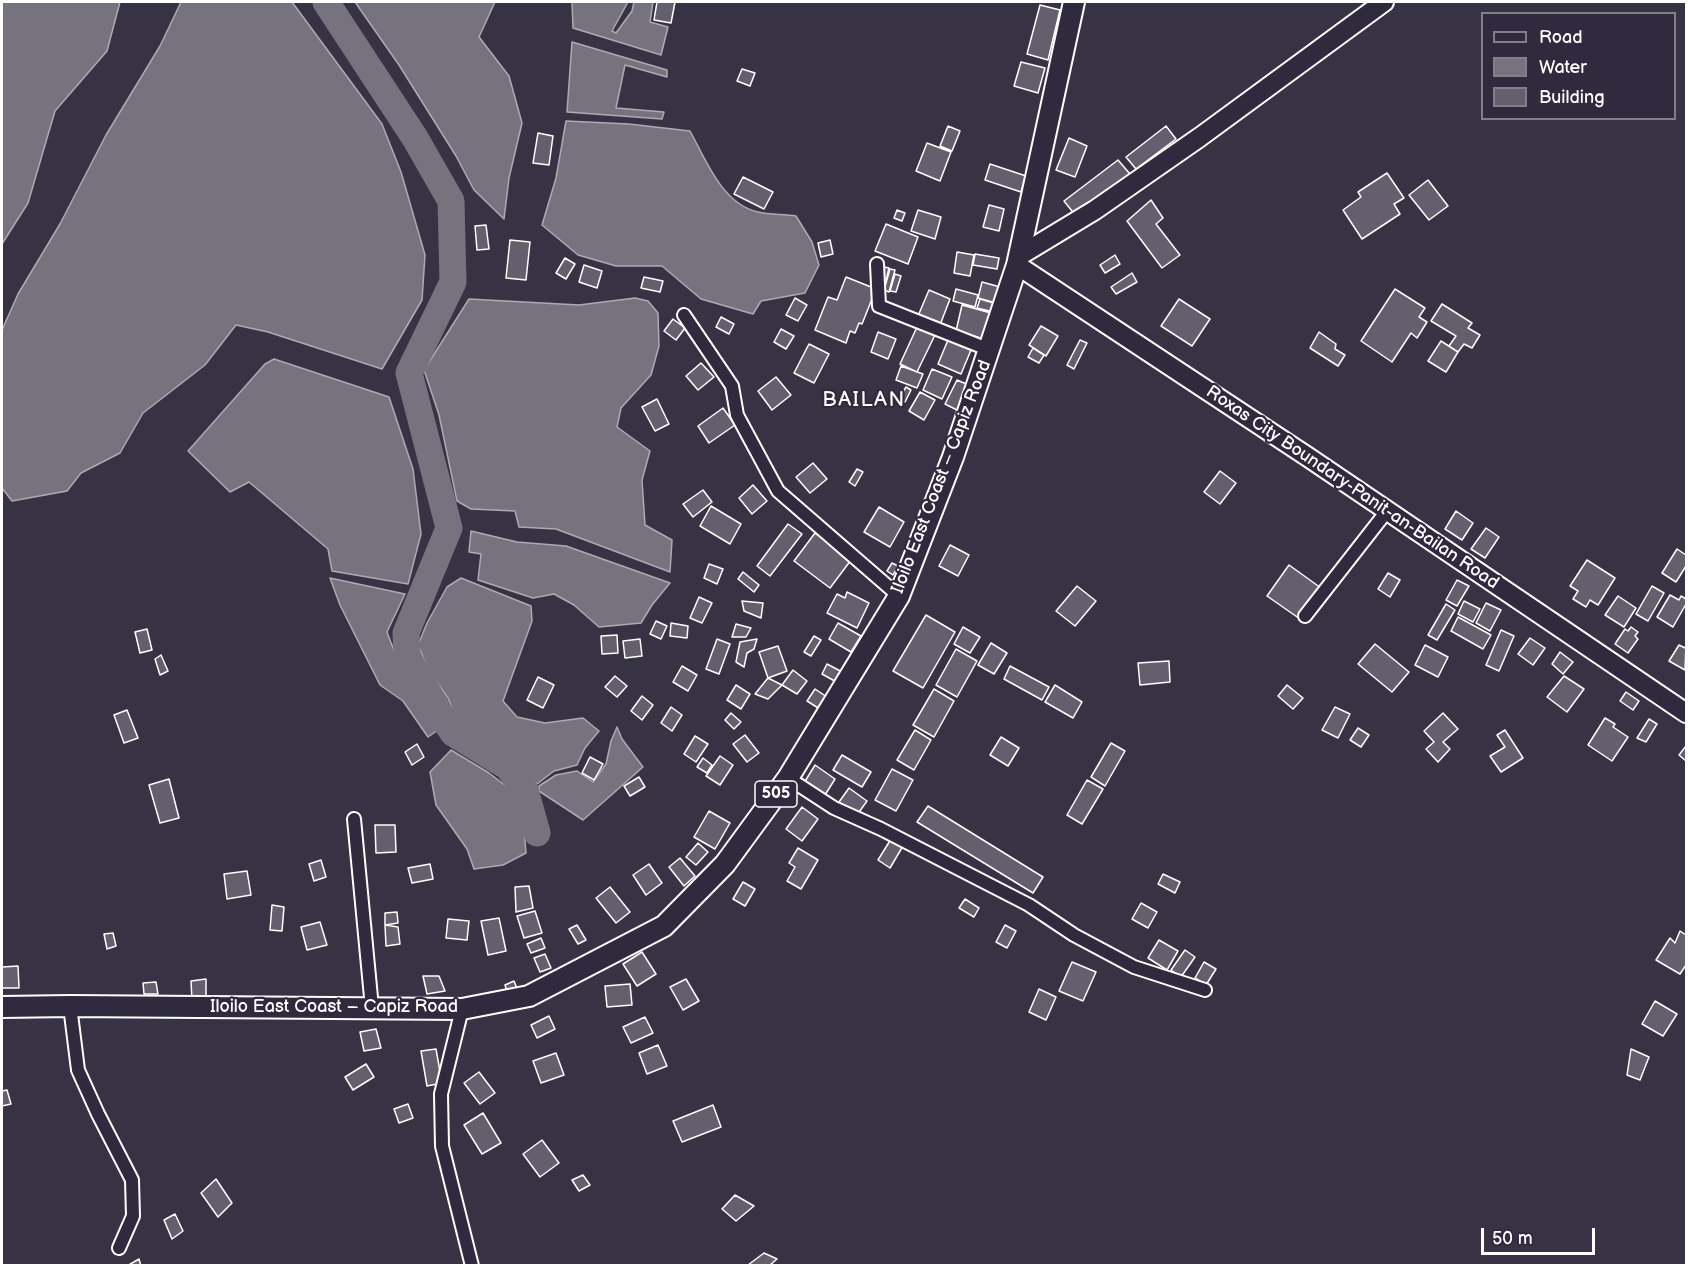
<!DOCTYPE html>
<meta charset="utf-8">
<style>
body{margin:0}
#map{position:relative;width:1688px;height:1267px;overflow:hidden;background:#373345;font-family:"Balsamiq Sans",sans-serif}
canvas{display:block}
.frame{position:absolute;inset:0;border:3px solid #fff;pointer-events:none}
.legend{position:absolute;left:1481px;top:12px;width:195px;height:108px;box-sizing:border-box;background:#2f2a3d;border:2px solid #827f8b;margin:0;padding:8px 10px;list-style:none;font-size:18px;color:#fff}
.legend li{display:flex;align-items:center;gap:12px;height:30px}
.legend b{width:30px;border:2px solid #827f8b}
.scale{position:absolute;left:1481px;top:1228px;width:114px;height:27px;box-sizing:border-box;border:3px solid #fff;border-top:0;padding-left:8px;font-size:18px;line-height:21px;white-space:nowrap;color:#fff;-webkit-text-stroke:4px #2f2a3d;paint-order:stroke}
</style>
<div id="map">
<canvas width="1688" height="1267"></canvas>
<div class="frame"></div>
<ul class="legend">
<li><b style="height:8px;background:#2f2a3d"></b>Road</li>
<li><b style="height:16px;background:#76737f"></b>Water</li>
<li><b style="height:16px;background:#635f6d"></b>Building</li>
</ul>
<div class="scale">50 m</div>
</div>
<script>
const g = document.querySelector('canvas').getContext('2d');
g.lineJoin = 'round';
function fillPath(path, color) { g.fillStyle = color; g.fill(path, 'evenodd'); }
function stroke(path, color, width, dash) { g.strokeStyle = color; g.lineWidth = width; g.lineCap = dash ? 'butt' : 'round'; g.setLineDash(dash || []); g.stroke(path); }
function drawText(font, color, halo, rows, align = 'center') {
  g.font = font + ' "Balsamiq Sans",sans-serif'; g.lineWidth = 4.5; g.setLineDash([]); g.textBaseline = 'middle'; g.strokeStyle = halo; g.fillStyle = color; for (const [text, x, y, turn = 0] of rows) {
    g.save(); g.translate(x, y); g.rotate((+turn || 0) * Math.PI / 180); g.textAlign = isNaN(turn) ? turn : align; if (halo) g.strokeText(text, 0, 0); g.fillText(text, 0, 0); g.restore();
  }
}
const water = new Path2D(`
 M2,2H120L107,51L55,111L28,203L2,244Z
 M181,2H292L382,124L401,172L425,255L422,300L382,369L268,332L236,325L205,365L143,413L120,453L81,473L67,491L12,501L2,488V330L18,294L60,224L106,135L160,46Z
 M355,2H495L479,37L509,76L522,123L509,178L504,219L474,190L456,156L399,65Z
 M572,2H628L612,31L616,33L632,11L634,2H653L650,22L668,27L661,55L573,28Z
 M572,42L667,70V77L625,65L616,108L664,112L662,119L567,112Z
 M566,121L629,124L690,131C706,160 722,204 758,212C770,215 783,214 796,216L812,242L819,265L805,293L761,301L753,314L701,299L662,266H616L578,255L542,225L556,178Z
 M635,298L648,301L658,313L659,346L651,375L621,408L617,427L650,451L642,480L645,525L672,540L670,572L556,529L519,527L515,511L471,509L457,501L439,415L424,370L469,299L579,305Z
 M274,359L389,397L413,469L421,534L408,584L332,571L328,549L249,482L230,492L188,451L265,364Z
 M471,531L517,542L566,546L670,583L652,605L641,623L599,627L574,605L554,594L533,598L478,580L481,554L469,552Z
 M330,578L405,594L387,632L401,669L424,701L438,730L428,737L403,701L380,685L340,605Z
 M461,578L531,606L532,621L503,701L517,717L545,723L583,718L599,731L585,748L577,765L554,771L537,784L508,753L458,724L448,698L429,671L418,645L427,623L447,587Z
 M617,727L622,739L643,767L583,820L539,791V786L556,775L577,771L593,782L606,764L611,741Z
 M451,750L489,773L510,789L523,816L526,853L503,865L474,869L467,849L436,805L430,772Z`);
fillPath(water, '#76737f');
stroke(water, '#adabb2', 1.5);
stroke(new Path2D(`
 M326,2L415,138L451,201L453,282L409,373L449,528L406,633L407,656L438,710L453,733L508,767L525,790L537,833`), '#76737f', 27);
const building = new Path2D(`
 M657,2H675L671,23L654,20Z
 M1040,5L1060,10L1048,60L1027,54Z
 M1021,62L1045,68L1038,93L1014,86Z
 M742,69L755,73L750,86L737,81Z
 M948,126L960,131L952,151L940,146Z
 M1166,126L1176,139L1136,169L1126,157Z
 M538,133L553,136L549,165L533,163Z
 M1069,138L1087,146L1075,177L1056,170Z
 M927,143L951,152L940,181L916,171Z
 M1118,160L1130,174L1076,216L1064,201Z
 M990,164L1026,176L1021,192L985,180Z
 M1387,173L1404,198L1394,204L1400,214L1362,239L1343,210L1361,197L1358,192Z
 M743,177L773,192L764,209L734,194Z
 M1428,180L1448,206L1429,220L1409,195Z
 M1151,200L1163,218L1156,224L1180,255L1162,268L1127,221Z
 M989,205L1004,209L999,231L983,227Z
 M897,210L905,213L902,221L894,218Z
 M918,210L941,217L935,239L911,231Z
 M886,224L918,237L908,264L875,251Z
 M486,225L489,249L477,250L475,226Z
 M510,240L530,242L526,280L506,278Z
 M830,240L833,254L821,257L818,243Z
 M957,252L974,255L970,276L954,273Z
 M975,254L999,258L997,269L973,265Z
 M1115,255L1120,264L1105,273L1100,265Z
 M565,258L575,264L566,279L556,273Z
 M584,265L602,271L597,288L579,282Z
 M884,267L889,268L886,281L881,279Z
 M890,269L895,270L889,292L884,290Z
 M1132,273L1137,282L1116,294L1111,287Z
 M895,274L901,276L896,292L890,291Z
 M644,277L663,281L660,292L641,288Z
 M846,277L876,289L862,324L859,323L855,333L850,331L846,343L815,330L828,297L837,300Z
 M982,282L1000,287L996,303L978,298Z
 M956,289L978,295L975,307L953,301Z
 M1395,289L1425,308L1419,317L1427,322L1417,338L1411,333L1392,362L1361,341Z
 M929,290L950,299L940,325L918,316Z
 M795,298L807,305L798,321L786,315Z
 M980,299L1000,305L998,313L977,308Z
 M1179,299L1210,319L1192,346L1161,326Z
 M1442,304L1472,323L1468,328L1480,335L1472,348L1464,344L1458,352L1449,346L1456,336L1431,321Z
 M962,305L998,315L991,341L956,331Z
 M721,317L734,324L729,334L716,327Z
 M673,319L685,328L676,340L664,331Z
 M1041,326L1058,336L1046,356L1029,345Z
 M917,327L935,335L917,372L900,364Z
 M781,329L794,336L786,349L774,342Z
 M878,332L896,339L888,359L871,352Z
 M1319,332L1336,344L1335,349L1345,355L1338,366L1310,348Z
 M948,340L971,350L961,374L938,364Z
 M1080,340L1087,343L1074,369L1067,365Z
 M1441,341L1458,352L1446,372L1428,361Z
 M809,344L829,354L814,383L794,373Z
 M1033,348L1044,355L1039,363L1028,357Z
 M701,363L714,377L698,390L686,376Z
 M901,366L923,374L917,388L896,380Z
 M932,369L952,377L942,399L923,390Z
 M776,377L791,395L772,410L758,391Z
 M957,380L971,386L959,411L945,404Z
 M906,387L911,390L905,402L899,399Z
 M920,392L935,400L924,420L909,411Z
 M657,399L669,424L655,431L642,407Z
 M723,408L735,425L709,443L698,426Z
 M813,463L827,479L810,493L796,477Z
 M857,469L863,472L855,486L849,482Z
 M1220,471L1236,483L1220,504L1204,492Z
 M753,485L767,501L752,514L739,498Z
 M703,490L712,502L693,517L683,504Z
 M711,506L741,524L730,544L700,526Z
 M879,507L904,522L890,547L864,532Z
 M1456,511L1473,523L1462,540L1445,529Z
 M788,524L802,534L770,576L757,566Z
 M1486,528L1499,537L1485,558L1471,549Z
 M815,533L851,560L830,588L794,561Z
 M950,545L969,555L958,576L939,566Z
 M1677,549L1686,555V566L1676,582L1662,573Z
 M1587,560L1615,578L1598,605L1590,600L1586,607L1573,599L1578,591L1570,586Z
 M892,563L898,566L893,575L887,571Z
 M709,564L723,569L717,584L704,578Z
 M1289,565L1321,588L1300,619L1267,596Z
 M743,572L759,585L754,592L738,579Z
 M1388,573L1400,580L1390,597L1378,589Z
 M1457,580L1469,586L1457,606L1446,600Z
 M1077,586L1096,601L1075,626L1056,611Z
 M1652,586L1664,593L1648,621L1636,614Z
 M847,592L869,603L857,628L827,613L837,594L845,598Z
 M1670,595L1679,600L1681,596L1686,599V604L1673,627L1657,617Z
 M1618,596L1636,608L1624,627L1605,615Z
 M699,597L712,603L702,623L690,618Z
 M742,601L763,603L761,618L744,611Z
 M1464,601L1480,609L1473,622L1458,614Z
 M1486,603L1501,610L1490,631L1476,623Z
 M1446,604L1455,610L1437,640L1428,635Z
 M926,615L955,632L923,688L893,671Z
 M1458,617L1491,635L1483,649L1451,631Z
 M656,621L667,626L661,639L650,634Z
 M671,623L688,626L687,638L670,636Z
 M838,623L861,636L851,652L829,639Z
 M736,624L751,628L746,637H732Z
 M963,627L980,637L970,653L954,644Z
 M1631,627L1638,632L1635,636L1638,639L1628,653L1615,644L1625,629L1628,631Z
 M147,629L152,650L140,653L135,632Z
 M1501,630L1514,636L1499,671L1486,665Z
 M617,635L618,653L602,654L601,636Z
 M814,636L821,640L811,656L804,652Z
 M1530,638L1545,648L1533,665L1518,654Z
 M640,639L642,656L625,658L623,641Z
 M717,639L730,644L719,674L706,669Z
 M757,639L754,649L747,653L744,667L736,662L740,642Z
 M991,643L1007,653L994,674L978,665Z
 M1375,644L1409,672L1392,692L1358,664Z
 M1425,645L1448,657L1438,677L1415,665Z
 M1679,645L1685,648L1686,645L1685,670L1669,661Z
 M778,646L787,671L768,678L759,652Z
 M956,649L977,661L957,697L936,685Z
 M1560,652L1573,662L1563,674L1552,664Z
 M161,655L168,671L160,675L155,659Z
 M1169,661L1170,682L1140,685L1138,663Z
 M827,664L846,674L840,684L822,674Z
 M682,666L697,675L688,691L673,682Z
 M1010,666L1049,687L1042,700L1004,679Z
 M793,670L807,681L797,694L782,685Z
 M615,676L627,686L617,697L605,687Z
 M1564,676L1584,689L1567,712L1547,697Z
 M538,677L554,685L543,708L527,700Z
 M768,678L782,685L768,699L755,694Z
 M736,685L750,694L741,709L727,700Z
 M1055,685L1082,702L1073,718L1045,702Z
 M1287,685L1303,698L1293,709L1278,696Z
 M815,689L830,699L823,711L807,701Z
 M934,689L954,701L934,737L913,725Z
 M1626,692L1639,701L1633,710L1620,701Z
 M642,696L653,705L642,720L631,711Z
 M671,707L682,715L672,731L661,723Z
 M1335,707L1350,714L1338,738L1322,730Z
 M127,710L138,738L124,743L114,715Z
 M731,713L741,722L734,729L725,720Z
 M1443,713L1458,729L1443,742L1450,749L1438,762L1426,749L1434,742L1424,731Z
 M1605,718L1615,724L1613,727L1628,737L1612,761L1588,745Z
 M1649,719L1657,724L1646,742L1637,738Z
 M1358,728L1369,735L1361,747L1350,740Z
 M915,730L931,740L914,770L897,760Z
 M1505,730L1523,758L1501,772L1490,756L1505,747L1497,735Z
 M745,735L759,753L747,762L733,744Z
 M695,736L708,744L696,762L684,754Z
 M1001,737L1019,748L1008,766L990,755Z
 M1111,743L1125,751L1105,786L1091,777Z
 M417,744L424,757L412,765L405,752Z
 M1686,746V761L1679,755Z
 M842,755L871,772L862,787L833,770Z
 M720,756L733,765L720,785L706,776Z
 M590,757L603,764L594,780L582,773Z
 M703,758L712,765L707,773L697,767Z
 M815,765L835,779L825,795L804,783Z
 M892,769L913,780L896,811L875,800Z
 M639,777L645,787L630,796L624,786Z
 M169,779L179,818L160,823L149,785Z
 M1087,780L1103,789L1082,824L1067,815Z
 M849,788L867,801L857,815L839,802Z
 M928,806L1043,877L1033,893L917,822Z
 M802,807L818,819L802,841L786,829Z
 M709,811L730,823L715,849L694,837Z
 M375,825H395L396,852L376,853Z
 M891,839L903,846L890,868L878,860Z
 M698,843L708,852L696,865L686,857Z
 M798,848L818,860L801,889L787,881L795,867L789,863Z
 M680,858L695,876L684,886L669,867Z
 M321,860L326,877L314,881L309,864Z
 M430,864L433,879L412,883L408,868Z
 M649,864L662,883L646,895L633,875Z
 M247,871L251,895L227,899L224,874Z
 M1163,874L1180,882L1175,893L1158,884Z
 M743,882L755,889L745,906L733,899Z
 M529,886L533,908L516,912L515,887Z
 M610,887L630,912L616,923L596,898Z
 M965,899L979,908L974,917L959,908Z
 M1141,903L1157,912L1148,928L1132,919Z
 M272,905L284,907L282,931L270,930Z
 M535,911L542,933L524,938L517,916Z
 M397,912L398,923L385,925V913Z
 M499,918L506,951L488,955L481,921Z
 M448,919L469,921L467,940L446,938Z
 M320,922L327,945L307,950L301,927Z
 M385,925L398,927L400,944L386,946Z
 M577,925L586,940L578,944L569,929Z
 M1005,925L1016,931L1007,948L996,942Z
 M1680,931L1686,935V965L1680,974L1656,960L1670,938L1675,943Z
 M113,933L116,946L107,949L104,934Z
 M541,938L545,948L531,953L527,944Z
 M1159,940L1178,951L1167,970L1148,958Z
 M1185,950L1195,957L1181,977L1171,970Z
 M642,952L656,974L637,986L623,964Z
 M545,954L551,968L540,972L534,958Z
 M1072,962L1096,972L1083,1001L1059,991Z
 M1204,962L1216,969L1206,985L1195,978Z
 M18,966L19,988H2V967Z
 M423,976H439L445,991L427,994Z
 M206,979V1001H192L191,981Z
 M686,979L699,1001L683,1010L670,987Z
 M514,981L518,991L508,995L505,985Z
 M156,982L158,994H144L143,983Z
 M630,984L632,1005L607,1007L605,986Z
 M1039,989L1056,997L1046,1020L1029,1012Z
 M1655,1001L1677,1014L1663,1036L1642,1024Z
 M549,1016L555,1029L537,1038L531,1025Z
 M645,1017L653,1033L631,1043L623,1027Z
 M376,1029L381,1048L364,1051L360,1032Z
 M658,1045L667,1066L647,1074L639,1053Z
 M436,1049L442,1083L427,1086L421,1051Z
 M1631,1049L1649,1057L1640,1080L1627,1075Z
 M556,1053L564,1075L541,1083L533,1061Z
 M366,1064L374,1077L353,1090L345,1077Z
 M479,1072L495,1093L480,1104L464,1083Z
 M7,1090L11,1104L2,1106V1091Z
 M408,1104L413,1118L399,1123L394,1109Z
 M713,1105L721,1127L682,1142L673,1121Z
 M483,1113L501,1143L482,1154L464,1125Z
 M542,1140L559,1163L540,1177L523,1154Z
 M583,1175L590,1185L579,1191L572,1180Z
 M216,1179L232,1203L218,1217L201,1193Z
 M735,1195L754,1206L736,1221L722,1209Z
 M175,1214L183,1231L172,1239L164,1220Z
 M764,1253L777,1259L769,1266L748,1265Z
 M139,1259L141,1266H127Z`);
fillPath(building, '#635f6d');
stroke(building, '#fff', 1.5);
const minor = new Path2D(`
 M877,264L879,306L990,350
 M684,315L732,386L737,415L778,491L899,596
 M1305,616L1387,511
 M788,778L834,808L881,829L1029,905L1074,935L1134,967L1205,990
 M354,819L372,1008
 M70,1006L78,1070L98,1114L132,1180L133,1216L119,1248
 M462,1009L441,1094L442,1146L472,1266`);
const secondary = new Path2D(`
 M1019,256L1095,210L1200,137L1384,2
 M1017,265L1308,457L1686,713`);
const primary = new Path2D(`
 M2,1007L70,1006L462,1009L529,996L664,926L725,864L788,778L899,596L953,457L1017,265L1074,2`);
stroke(minor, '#fff', 16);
stroke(secondary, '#fff', 22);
stroke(primary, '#fff', 24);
stroke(minor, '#2f2a3d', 12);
stroke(secondary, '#2f2a3d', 18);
stroke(primary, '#2f2a3d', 20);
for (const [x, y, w] of [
 [776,794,42]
]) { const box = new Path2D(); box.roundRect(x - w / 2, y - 13, w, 26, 4.5); g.fillStyle = '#2f2a3d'; g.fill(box); stroke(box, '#fff', 1.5); }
drawText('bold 16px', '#fff', null, [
 ["505",776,794]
]);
drawText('18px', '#fff', '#2f2a3d', [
 ["Iloilo East Coast – Capiz Road",942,477,-69],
 ["Roxas City Boundary-Panit-an-Bailan Road",1352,488,34],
 ["Iloilo East Coast – Capiz Road",334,1007]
]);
g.letterSpacing = '1.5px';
drawText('21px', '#fff', '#2f2a3d', [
 ["BAILAN",864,401]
]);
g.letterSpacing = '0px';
</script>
